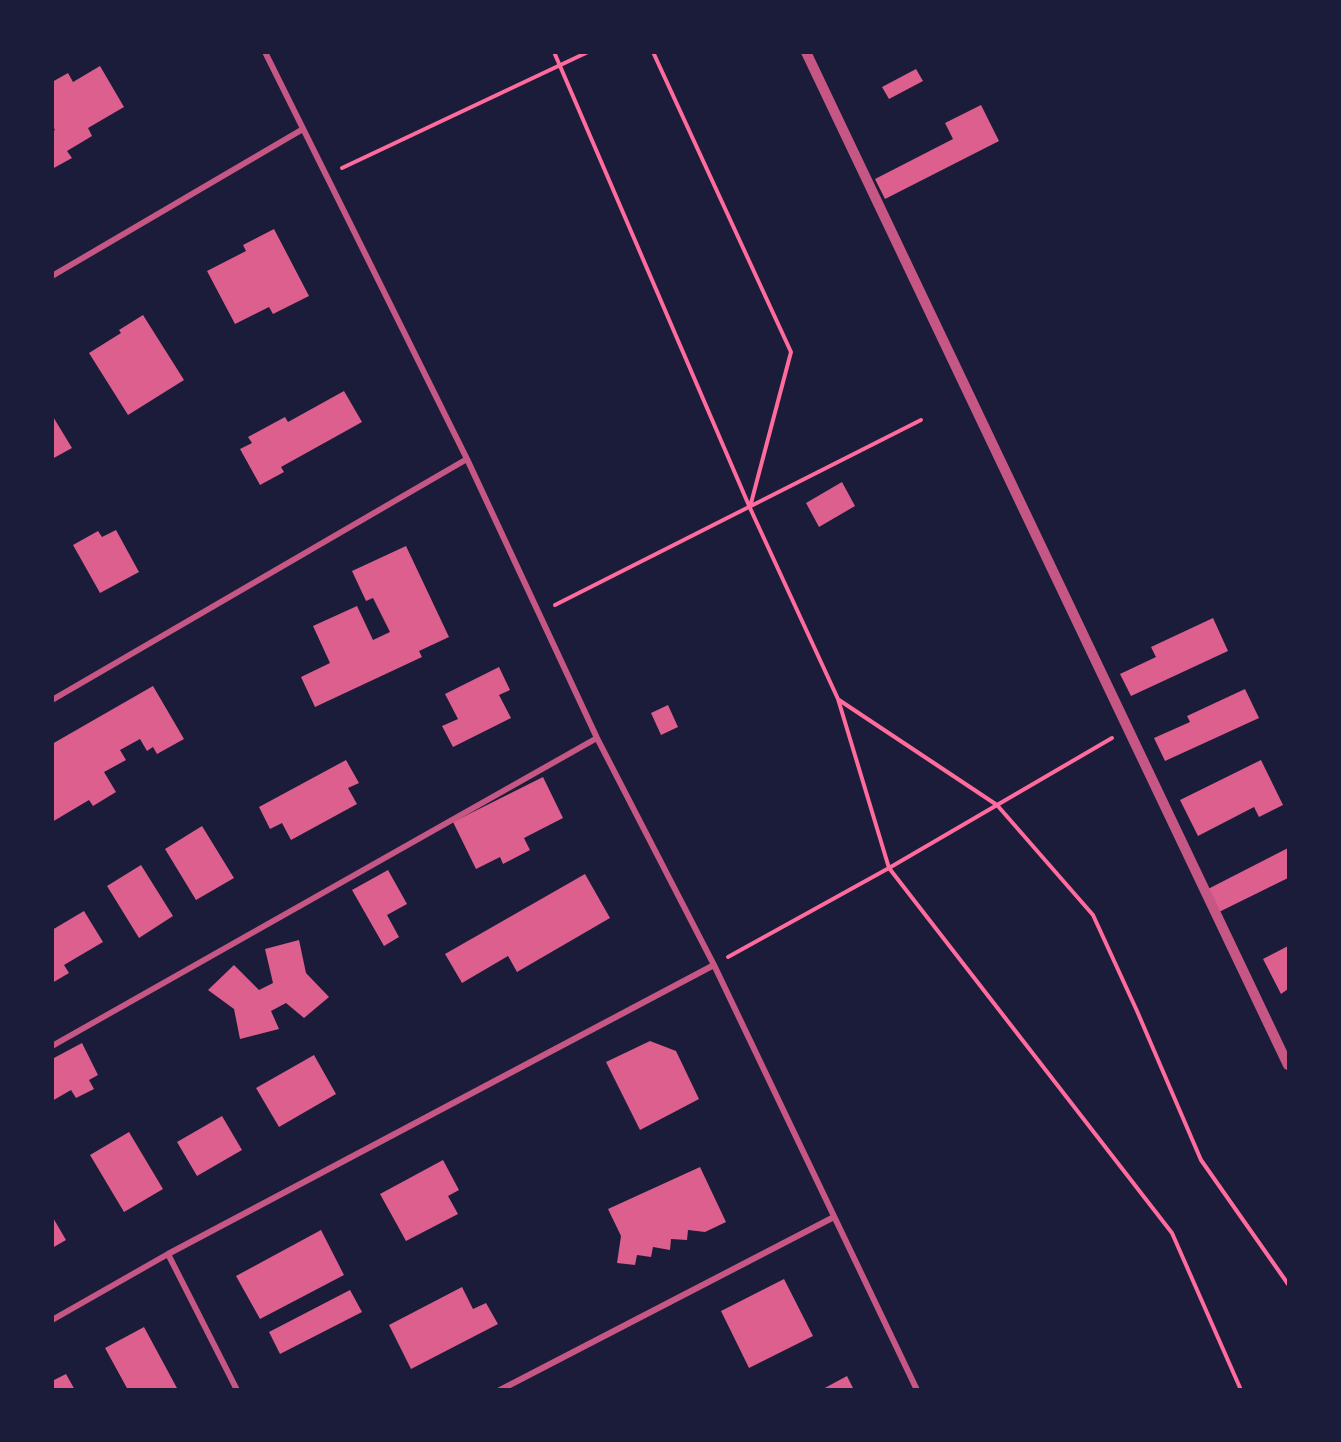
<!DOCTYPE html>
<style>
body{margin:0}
#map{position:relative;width:1341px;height:1442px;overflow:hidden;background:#1b1b3a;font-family:"Libre Baskerville",serif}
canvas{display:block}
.frame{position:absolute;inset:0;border:54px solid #1b1b3a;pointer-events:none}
</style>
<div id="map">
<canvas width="1341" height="1442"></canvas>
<div class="frame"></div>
</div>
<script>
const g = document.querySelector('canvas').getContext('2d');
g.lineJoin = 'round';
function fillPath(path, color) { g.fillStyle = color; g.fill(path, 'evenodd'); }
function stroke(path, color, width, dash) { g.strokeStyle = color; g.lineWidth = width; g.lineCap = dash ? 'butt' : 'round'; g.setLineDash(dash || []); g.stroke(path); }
fillPath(new Path2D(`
 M100,66L124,107L88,128L92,136L67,151L72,158L52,169V132L55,130L52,125V82L68,73L73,82Z
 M916,69L923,81L889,99L882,87Z
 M981,105L999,141L885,199L875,179L953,139L945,123Z
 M274,229L309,296L273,314L269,307L235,324L207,271L246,251L243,245Z
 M143,315L184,380L128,415L89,353L121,333L119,330Z
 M344,391L362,422L281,467L284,472L260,485L240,449L252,443L248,437L285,417L288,422Z
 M52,415L72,448L52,459Z
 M842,482L855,506L819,527L806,503Z
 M116,530L139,572L100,593L73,545L98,531L102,537Z
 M406,546L449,637L419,651L422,657L315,707L301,677L330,663L313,626L357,606L373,640L390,632L373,598L366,601L352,571Z
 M1213,618L1228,651L1131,696L1120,674L1156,657L1151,647Z
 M499,667L510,690L499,695L511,718L453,747L442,726L458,719L445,694Z
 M153,686L184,739L157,754L153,747L147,751L140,739L120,750L126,760L104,772L116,792L93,806L89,800L52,822V744Z
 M1245,689L1259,718L1165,761L1154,738L1190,722L1187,716Z
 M668,705L678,727L661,735L651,713Z
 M346,760L359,783L348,788L357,804L291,840L282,823L270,829L259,807Z
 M1261,760L1283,805L1259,817L1254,807L1198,836L1180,800Z
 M543,777L563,818L524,838L530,850L503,864L500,857L476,869L453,822Z
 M202,826L234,878L196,900L165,849Z
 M1288,848V878L1219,912L1208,889Z
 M141,865L173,916L139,938L107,886Z
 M388,870L407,904L387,915L399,937L384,946L352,890Z
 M585,874L610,918L517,972L508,956L462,983L445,954Z
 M84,911L103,942L64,965L69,973L52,983V930Z
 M299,940L306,973L329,997L304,1018L286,1003L271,1011L279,1029L240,1039L234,1009L208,990L234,965L259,990L273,983L265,949Z
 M1288,946V989L1281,994L1263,959Z
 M650,1041L676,1051L699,1099L640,1130L606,1062Z
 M82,1043L98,1075L89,1080L94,1089L76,1098L71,1090L52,1101V1059Z
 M314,1055L336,1094L279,1127L256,1088Z
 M222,1116L242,1150L197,1176L177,1142Z
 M129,1132L163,1189L124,1212L90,1155Z
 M443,1160L459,1190L448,1196L458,1214L406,1241L380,1194Z
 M700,1167L726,1222L705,1232L688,1230L687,1240L671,1239L670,1250L653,1247L651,1257L637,1255L635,1265L617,1263L621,1236L608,1209Z
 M52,1216L66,1240L52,1248Z
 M321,1230L344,1275L260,1319L236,1276Z
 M784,1279L813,1336L749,1368L721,1311Z
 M462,1287L473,1309L486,1303L498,1324L411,1369L389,1325Z
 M350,1290L362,1312L280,1354L269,1332Z
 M144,1327L178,1390H128L105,1348Z
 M66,1374L75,1390H52V1381Z
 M847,1376L854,1390H821Z`), '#dd5f8e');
stroke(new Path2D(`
 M554,52L750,508L838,699L889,868L1172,1233L1241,1390
 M653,52L791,352L750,507
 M342,168L588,52
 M555,605L921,420
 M839,700L997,805L1093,915L1137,1011L1201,1160L1288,1284
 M728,957L889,868L1112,738`), '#ff6b9d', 4);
stroke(new Path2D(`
 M265,52L467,459L597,738L714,965L917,1390
 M52,276L303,129
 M52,700L467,459
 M52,1046L597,738
 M168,1254L237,1390
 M52,1320L168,1254L714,965
 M500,1390L834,1217`), '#c65784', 6);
stroke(new Path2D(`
 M806,52L1288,1065`), '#c65784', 10);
</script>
